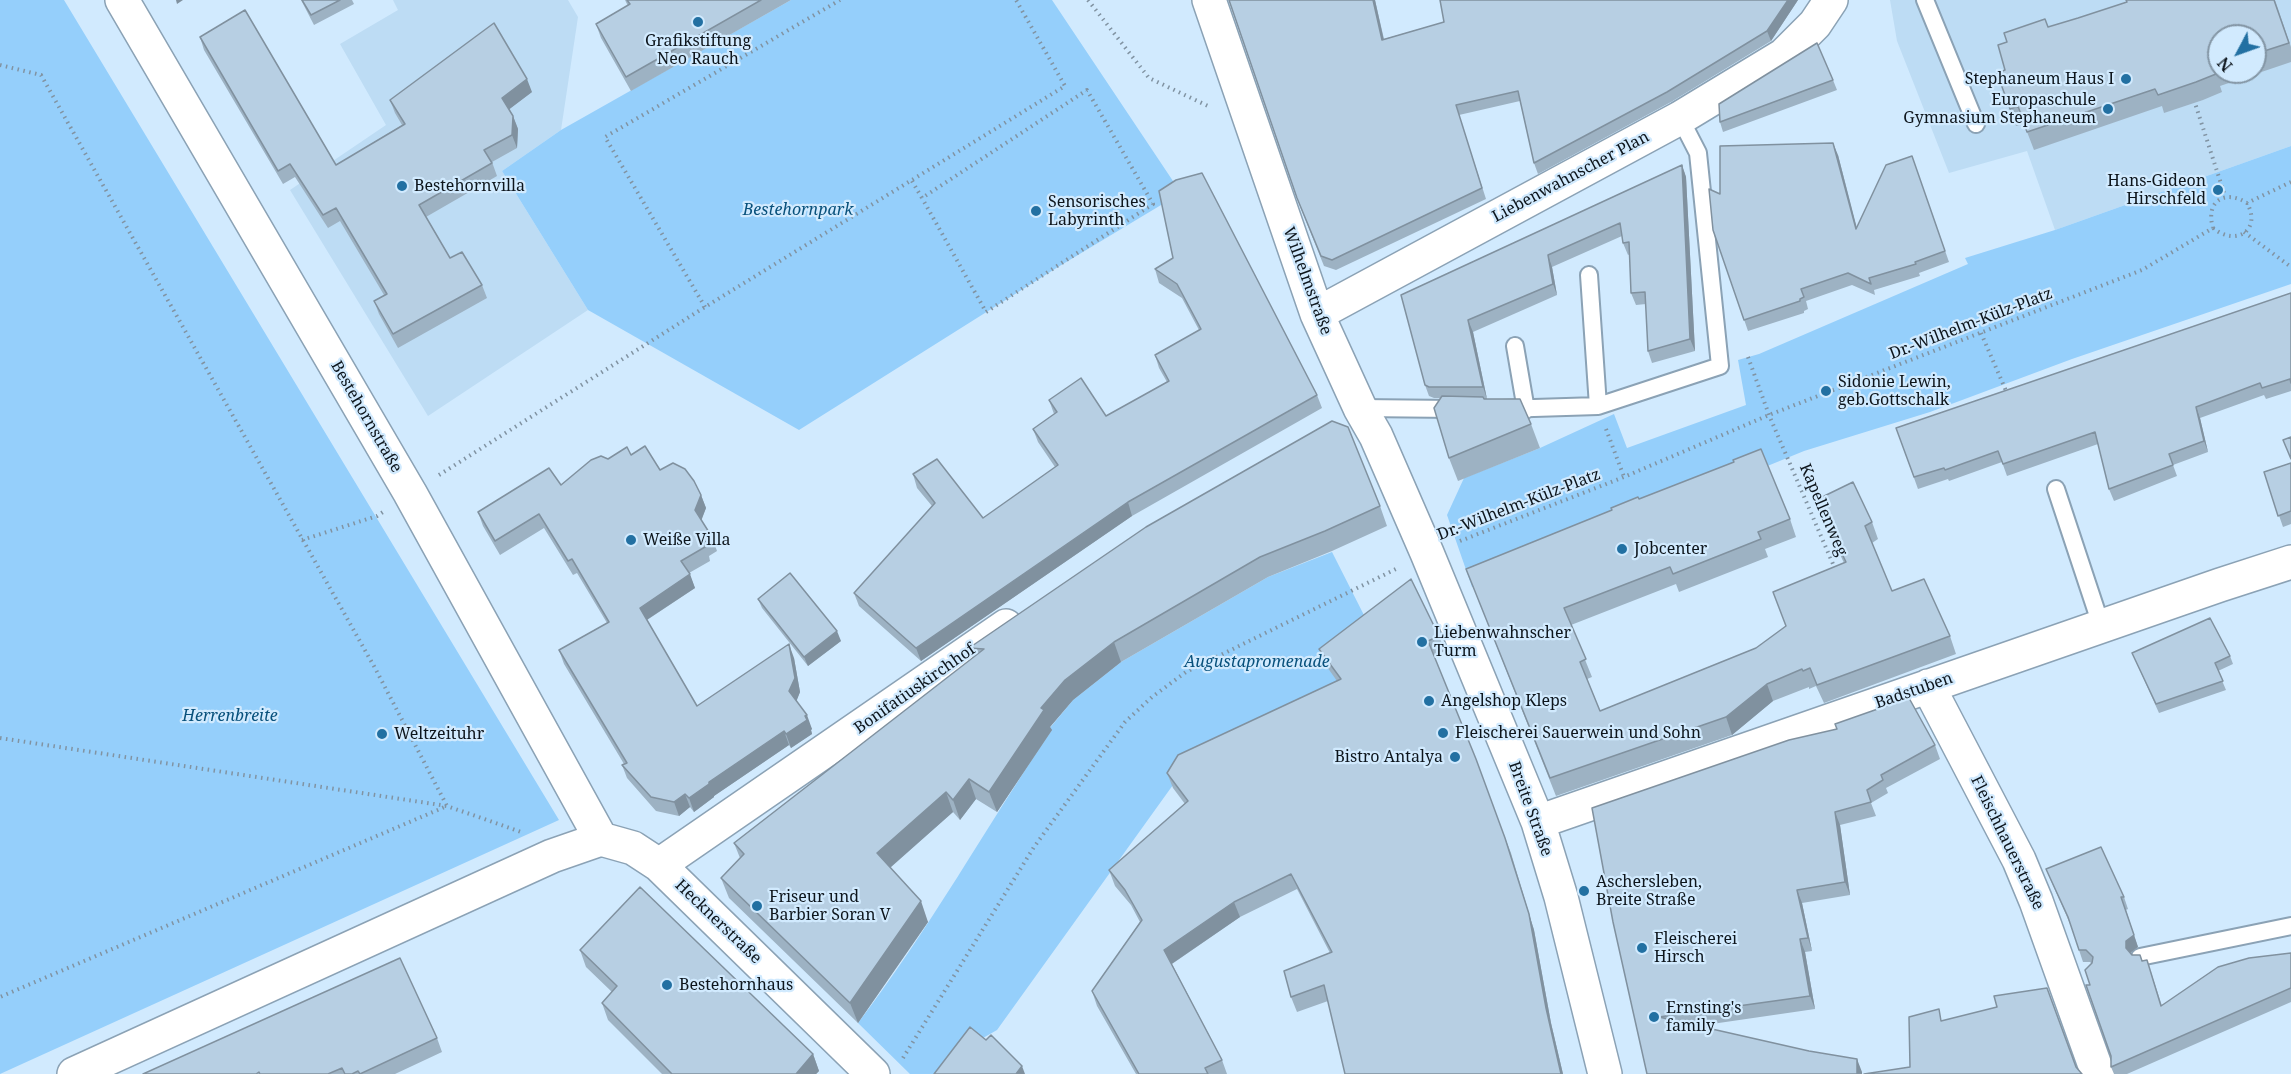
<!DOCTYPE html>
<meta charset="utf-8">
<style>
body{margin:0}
#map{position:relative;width:2291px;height:1074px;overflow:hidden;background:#d1eafe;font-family:"Noto Serif",serif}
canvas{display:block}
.north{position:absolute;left:2207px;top:24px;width:60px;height:60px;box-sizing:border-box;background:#d1eafe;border:2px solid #8395a4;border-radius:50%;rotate:229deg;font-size:16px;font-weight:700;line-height:24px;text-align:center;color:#0d151c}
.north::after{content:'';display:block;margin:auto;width:21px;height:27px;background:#2270a2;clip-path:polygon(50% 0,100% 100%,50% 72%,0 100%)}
</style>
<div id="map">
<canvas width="2291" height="1074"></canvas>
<div class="north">N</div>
</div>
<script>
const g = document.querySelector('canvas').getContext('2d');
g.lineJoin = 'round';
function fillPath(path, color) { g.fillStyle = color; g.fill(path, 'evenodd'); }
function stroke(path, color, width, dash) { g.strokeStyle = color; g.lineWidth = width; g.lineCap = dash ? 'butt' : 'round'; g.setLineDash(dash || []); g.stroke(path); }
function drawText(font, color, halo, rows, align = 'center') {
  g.font = font + ' "Noto Serif",serif'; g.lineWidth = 4.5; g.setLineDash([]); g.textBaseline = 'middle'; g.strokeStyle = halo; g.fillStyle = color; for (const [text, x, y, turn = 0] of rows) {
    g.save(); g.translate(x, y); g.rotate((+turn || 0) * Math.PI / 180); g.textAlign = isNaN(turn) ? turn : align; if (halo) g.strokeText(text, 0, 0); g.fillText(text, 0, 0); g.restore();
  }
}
fillPath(new Path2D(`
 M393,0H568L578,17L561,130L502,171L588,310L428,416L290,190L386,125L340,44L398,10Z
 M1890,0H2291V146L2055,230L2027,151L1949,173L1897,41ZM2219,36H2255V72H2219Z`), '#bddcf4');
fillPath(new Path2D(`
 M0,0H64L559,820L0,1074Z
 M791,0H1052L1181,193L1058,267L799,430L588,310L502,171L561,130Z
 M2291,146V284L2072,359L1930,412L1804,451L1472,587L1447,515L1464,478L1540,448L1614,414L1627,448L1746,405L1738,360L1759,354L1968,264L1965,258L2055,230Z
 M1332,552L1371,629L1344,690L1183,771L997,1030L976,1042L951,1074H910L858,1023C929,930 986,827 1051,731L1049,729L1073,700L1121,662L1268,577Z`), '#95cffb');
const service = new Path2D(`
 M1925,0L1976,124
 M1589,275L1598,406
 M1515,346L1526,410
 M1360,408L1455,409
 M1502,409L1598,406L1720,366L1698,153L1680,118
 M2056,489L2102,628
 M2140,957L2291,926`);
const minor = new Path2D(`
 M122,0L410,493L601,839
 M1209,0L1317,314L1360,408L1376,436L1427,553L1538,822L1561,897L1605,1074
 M1317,314L1680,118L1784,55L1815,24L1831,0
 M1928,686L2019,860L2036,901L2098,1074
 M1538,822L2220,585L2291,562
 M659,865L1006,626
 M74,1074L552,856L601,839L633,848L659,865L873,1074`);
stroke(service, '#8ba2b5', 20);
stroke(minor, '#8ba2b5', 36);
stroke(new Path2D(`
 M1088,0L1149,78L1208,106
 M0,65L41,75L375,668L447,806L0,997
 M2194,100L2225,196
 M912,181L922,198L1087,90L1153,204L986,312L922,198
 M2213,228C2236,247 2262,230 2247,203
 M2244,232L2291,267
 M705,307L605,137L840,0
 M1981,333L2007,393
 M1748,357L1769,415L1836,571
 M1606,429L1624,477
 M439,475L705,307L1065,86L1016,0
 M302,540L377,516L383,512
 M1460,541L1624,477L1769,415L2142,270L2213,228C2205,201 2225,189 2247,203L2291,182
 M0,738L447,806L521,832
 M903,1058L1034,847L1125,722L1152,697L1186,672L1398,568`), '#8193a2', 4, [1.5, 4.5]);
stroke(service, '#fff', 16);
stroke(minor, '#fff', 33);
fillPath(new Path2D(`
 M301,0H352L354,4L314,25Z
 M625,0H791L631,91L601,38L596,24L628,6Z
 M1229,0H1375L1384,39L1444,22L1440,0H1798L1771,41L1671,102L1538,174L1534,163L1520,101L1459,115L1486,199L1336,270L1324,266L1301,209Z
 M2275,0L2291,47V62L2220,86L2222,92L2203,100L2164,113L2162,106L2034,150L2024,124L2016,126L1997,73L2005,70L2048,27ZM2219,36H2255V72H2219Z
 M200,37L336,165L402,125L395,113L390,100L532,92L509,109L513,116L518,129L517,148L492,162L497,176L426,217L450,258L482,285L487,298L398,348L379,314L374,301L384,295L340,221L328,228L295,177L283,184L204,50Z
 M1833,80L1837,90L1723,132L1720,122Z
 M1838,155L1857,228L1912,156L1949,262L1919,273L1920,276L1874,290L1875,295L1852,285L1806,301L1808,309L1804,311V313L1748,331L1713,230L1720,194Z
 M1682,165L1686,177L1695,351L1652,363L1648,351L1646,304L1636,305L1631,293L1630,254L1628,255L1623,243L1622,236L1552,267L1557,295L1473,332L1487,399L1531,424L1540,448L1458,481L1449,458L1440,398H1434L1429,396L1425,385L1401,295Z
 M1173,258L1317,395L1322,408L1132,516L921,661L859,606L854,593L932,506L917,488L913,474L983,518L1055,467L1038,442L1033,429L1054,414L1049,400L1106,416L1167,382L1159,368L1155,355L1199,330L1182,298L1159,283L1155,269Z
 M2291,293V391L2266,399L2264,395L2200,418L2208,452L2173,465L2177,476L2114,501L2109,489L2098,444L2007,476L2002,462L1949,481L1948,479L1918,489L1896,428Z
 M631,455L660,470L701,495L706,508L701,520L712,537L717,551L709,556L710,561L689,573L695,588L647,620L697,706L794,658L800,692L796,701L812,729L811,730L812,734L791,748L789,745L714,796V797L694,812L690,807L679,816L656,811L627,778L622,765L624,764L564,664L559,650L607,623L577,573L573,575L544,528L500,555L483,526L478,512L561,485L608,459Z
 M2291,463V524L2283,527L2264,472Z
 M1639,499L1790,519L1796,537L1765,549L1768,557L1679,592L1676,584L1571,625L1592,677L1587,679L1600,711L1756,648L1786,627L1844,563L1823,518L1816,500L1872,522L1878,539L1872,543L1892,591L1950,636L1956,654L1824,703L1816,686L1809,689V687L1773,701L1732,735L1556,796L1466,569Z
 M1380,506L1387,526L1332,551L1268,577L1121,662L1073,700L1050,727L1052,730L997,812L976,799L960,820L953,812L890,868L928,922L858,1023L729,898L721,878L740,858L734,843L973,658L969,648Z
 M758,599L841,641L808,666L762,608Z
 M1439,636L1445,651L1434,656L1511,853L1534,930L1551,1023L1563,1074H1345L1328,1001L1297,1012L1291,997L1330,953L1297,889L1240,917L1172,964L1222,1060L1227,1074H1136L1097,1006L1092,991L1140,922L1131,905L1115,886L1109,870L1185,804L1173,788L1167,773L1337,681L1325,664L1319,649Z
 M2132,653L2230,656L2233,664L2218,671L2226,690L2159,713Z
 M1935,745L1940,759L1886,788L1888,793L1871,803L1876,816L1840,825L1850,895L1802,903L1812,951L1805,952L1815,1009L1698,1026L1862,1072V1074H1647L1613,922Z
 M2046,869L2124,897L2128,909L2126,910L2138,947L2130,953L2143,961L2151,972L2162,1006L2291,953V1002L2127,1074H2114L2111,1067V1056L2090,985L2092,964L2090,962H2083L2071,926L2051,881Z
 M580,950L813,1054L819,1071L816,1074H662L608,1020L602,1003L612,992L586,967Z
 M437,1038L442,1052L395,1074H143Z`), '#9db2c3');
fillPath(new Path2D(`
 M176,0H183L177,4Z
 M1373,0H1375L1386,50L1382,40Z
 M1788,0H1798L1771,41L1767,31Z
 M527,79L532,92L507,111L502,98Z
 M513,116L518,129L517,148L512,135Z
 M1833,143L1838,155L1860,241L1856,229Z
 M1682,165L1686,177L1695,351L1690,339Z
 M1548,255L1552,267L1557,295L1553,284Z
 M1468,320L1473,332L1487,399L1483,387Z
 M2196,407L2200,418L2208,452L2204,441Z
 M701,495L706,508L700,524L695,510Z
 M1128,502L1132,516L921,661L916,648Z
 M690,574L695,588L645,621L640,608Z
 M837,631L841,641L808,666L804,657Z
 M1114,642L1121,662L1073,700L1050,727L1052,730L997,812L989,792L1041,708L1065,680Z
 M789,644L794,658L800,692L795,705L789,691Z
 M1767,684L1773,701L1732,735L1726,717Z
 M807,715L812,729L811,730L812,734L791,748L786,734Z
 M784,731L789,745L714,796V797L694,812L689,798L709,782Z
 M969,779L976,799L960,820L953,800Z
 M946,792L953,812L884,873L877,853Z
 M685,794L690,807L679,816L674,802Z
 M1835,812L1840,825L1850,895L1845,882Z
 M1505,838L1534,930L1551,1023L1563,1074H1561Z
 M1797,890L1802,903L1812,951L1808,938Z
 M2121,897L2138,947L2130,953L2126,948Z
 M921,901L928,922L858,1023L850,1003Z
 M1234,902L1240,917L1170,965L1164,950Z
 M1800,939L1805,952L1815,1009L1810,996Z
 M813,1054L819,1071L816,1074H796Z
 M1857,1059L1862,1072V1074H1857Z
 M1022,1066L1025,1074H1016Z`), '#80919f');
const building = new Path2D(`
 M302,0H340L311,15Z
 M627,0H761L626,77L596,24L630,4Z
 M1229,0H1373L1382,40L1444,22L1440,0H1788L1767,31L1667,92L1534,163L1518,91L1456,105L1482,188L1332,260L1321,256L1297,198Z
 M2126,0H2274L2289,43L2255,54V36H2219V67L2214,69L2216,74L2196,82L2158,95L2155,89L2027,132L2018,106L2010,109L1997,73L2005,70L1998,45L2007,42L2004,33L2045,19L2048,27L2078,18L2127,2Z
 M245,10L336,165L405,124L390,100L494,23L527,79L502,98L513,116L512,135L484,150L492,163L419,205L450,258L462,252L482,285L393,334L374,301L387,294L336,208L323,215L290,164L278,171L200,37Z
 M1817,43L1833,80L1720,122L1719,104Z
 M1833,143L1856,229L1886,165L1912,156L1945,251L1915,262L1916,264L1869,278L1871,284L1848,273L1801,289L1804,297L1800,299V301L1744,320L1713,230L1709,189L1720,194V146Z
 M1682,165L1690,339L1648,351L1645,292L1631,293L1629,242L1623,243L1620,223L1548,255L1553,284L1468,320L1483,387H1429L1425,385L1401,295Z
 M1202,173L1317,395L1128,502L916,648L854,593L935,503L913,474L937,459L983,518L1058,465L1033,429L1057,412L1049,400L1081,378L1106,416L1169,381L1155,355L1201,329L1177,284L1155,269L1173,258L1159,191L1176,180Z
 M2291,293V383L2290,379L2262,388L2260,383L2196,407L2204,441L2169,454L2173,465L2109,489L2095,432L2003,464L1998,451L1945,470L1944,468L1914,477L1896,428Z
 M1442,396L1483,397L1484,399H1520L1531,424L1449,458L1434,408Z
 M1332,421L1348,427L1380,506L1325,531L1260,557L1114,642L1065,680L1041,708L1044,710L989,792L969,779L953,800L946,792L877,853L921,901L850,1003L721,878L744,854L734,843L984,649L969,648L1146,527Z
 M2291,437V459L2283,440Z
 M645,446L660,470L673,463L685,469L694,481L701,495L695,510L712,537L703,543L705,547L681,561L690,574L640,608L697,706L789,644L795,678L789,691L807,715L805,716L807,720L786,734L784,731L709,782V784L689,798L685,794L674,802L651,797L622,765L627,763L559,650L609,622L572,559L568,561L539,514L495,541L478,512L549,468L561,485L591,460L601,456L608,459L627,447L631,455Z
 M1761,449L1790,519L1758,532L1761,539L1673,574L1670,567L1564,608L1586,659L1580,662L1600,711L1756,648L1786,626L1773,592L1846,562L1816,500L1853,482L1872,522L1865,526L1892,591L1924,579L1950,636L1817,685L1810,668L1803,671L1802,669L1767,684L1726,717L1550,778L1466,569L1612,510L1611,508L1638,497L1639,499L1734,462L1733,460Z
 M2291,463V511L2278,516L2264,472Z
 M790,573L837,631L804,657L758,599Z
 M1411,579L1439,636L1428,641L1476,759L1505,838L1529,914L1546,1008L1561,1074H1345L1324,985L1291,997L1284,971L1332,952L1291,874L1234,902L1164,950L1222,1060L1205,1068L1208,1074H1139L1092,991L1142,920L1125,890L1109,870L1188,801L1167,773L1178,755L1341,679L1319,649Z
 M2210,618L2230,656L2215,663L2223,681L2156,704L2132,653Z
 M1909,698L1935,745L1881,775L1883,780L1867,790L1871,802L1835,812L1845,882L1797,890L1808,938L1800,939L1810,996L1659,1017L1809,1051L1857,1059V1074H1647L1613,922L1592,808L1789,740L1837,729L1835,724Z
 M2101,847L2124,897H2121L2134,935L2126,941V948L2132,955H2140L2142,961L2147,960L2161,1006L2218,967L2249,958L2291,953V988L2111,1067V1056L2086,985H2090L2085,970L2092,963L2093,957L2086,950H2079L2068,917L2046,869Z
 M640,887L813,1054L796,1074H672L602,1003L617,986L580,950Z
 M400,958L437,1038L360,1074L358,1071L352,1074H345L342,1068L328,1074H260L259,1072L256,1074H143Z
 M2047,988L2076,1067L2082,1074H1864L1910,1067L1909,1017L1939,1009L1941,1021L1997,1007L1994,996Z
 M970,1027L986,1040L991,1035L1022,1066L1016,1074H934Z`);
fillPath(building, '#b7cfe3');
stroke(building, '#80919f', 1.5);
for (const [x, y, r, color] of [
 [698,22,6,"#2270a2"],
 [2126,79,6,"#2270a2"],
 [2108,109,6,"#2270a2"],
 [402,186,6,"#2270a2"],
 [2218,190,6,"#2270a2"],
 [1036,211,6,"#2270a2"],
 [1826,391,6,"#2270a2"],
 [631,540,6,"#2270a2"],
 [1622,549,6,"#2270a2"],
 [1422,642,6,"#2270a2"],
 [1429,701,6,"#2270a2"],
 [1443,733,6,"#2270a2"],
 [382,734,6,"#2270a2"],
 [1455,757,6,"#2270a2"],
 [1584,891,6,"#2270a2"],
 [757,906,6,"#2270a2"],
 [1642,948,6,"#2270a2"],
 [667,985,6,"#2270a2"],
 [1654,1017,6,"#2270a2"]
]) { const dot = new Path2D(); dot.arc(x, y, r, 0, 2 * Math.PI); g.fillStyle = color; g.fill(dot); stroke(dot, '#d1eafe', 2); }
drawText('16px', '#0d151c', '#d1eafe', [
 ["Grafikstiftung",698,41,"center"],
 ["Neo Rauch",698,59,"center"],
 ["Stephaneum Haus I",2114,79,"right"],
 ["Europaschule",2096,100,"right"],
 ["Gymnasium Stephaneum",2096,118,"right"],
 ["Hans-Gideon",2206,181,"right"],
 ["Hirschfeld",2206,199,"right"],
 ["Bestehornvilla",414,186],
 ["Sensorisches",1048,202],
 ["Labyrinth",1048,220],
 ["Sidonie Lewin,",1838,382],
 ["geb.Gottschalk",1838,400],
 ["Weiße Villa",643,540],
 ["Jobcenter",1634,549],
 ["Liebenwahnscher",1434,633],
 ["Turm",1434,651],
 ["Angelshop Kleps",1441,701],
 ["Fleischerei Sauerwein und Sohn",1455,733],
 ["Weltzeituhr",394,734],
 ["Bistro Antalya",1443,757,"right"],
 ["Aschersleben,",1596,882],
 ["Breite Straße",1596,900],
 ["Friseur und",769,897],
 ["Barbier Soran V",769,915],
 ["Fleischerei",1654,939],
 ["Hirsch",1654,957],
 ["Bestehornhaus",679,985],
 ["Ernsting's",1666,1008],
 ["family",1666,1026]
], 'left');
drawText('16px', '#0d151c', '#d1eafe', [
 ["Liebenwahnscher Plan",1571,177,-28],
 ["Wilhelmstraße",1307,281,70],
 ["Dr.-Wilhelm-Külz-Platz",1971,324,-21],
 ["Bestehornstraße",366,417,60],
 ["Dr.-Wilhelm-Külz-Platz",1519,505,-21],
 ["Kapellenweg",1823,510,67],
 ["Bonifatiuskirchhof",915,689,-35],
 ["Badstuben",1914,691,-19],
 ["Breite Straße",1530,809,70],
 ["Fleischhauerstraße",2007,843,64],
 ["Hecknerstraße",718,922,44]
]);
drawText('italic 16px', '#08517c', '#d1eafe', [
 ["Bestehornpark",798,210],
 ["Augustapromenade",1257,662],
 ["Herrenbreite",230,716]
]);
</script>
